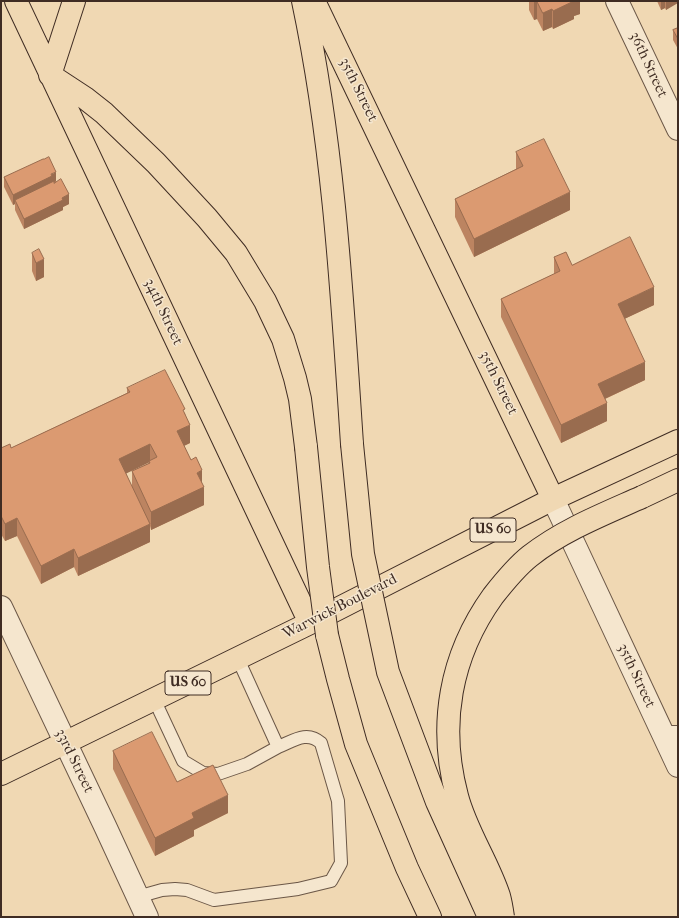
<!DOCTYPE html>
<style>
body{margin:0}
#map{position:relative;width:679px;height:918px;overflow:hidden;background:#f0d8b3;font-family:"IM FELL French Canon",serif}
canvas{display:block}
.frame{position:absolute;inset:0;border:2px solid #3f2c23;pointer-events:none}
</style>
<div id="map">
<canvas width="679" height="918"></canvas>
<div class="frame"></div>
</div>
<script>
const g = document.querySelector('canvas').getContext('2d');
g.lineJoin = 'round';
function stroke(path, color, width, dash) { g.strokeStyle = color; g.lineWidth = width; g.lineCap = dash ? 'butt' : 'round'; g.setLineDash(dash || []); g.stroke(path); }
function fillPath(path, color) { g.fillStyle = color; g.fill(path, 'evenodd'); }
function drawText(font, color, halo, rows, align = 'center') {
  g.font = font + ' "IM FELL French Canon",serif'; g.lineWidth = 3; g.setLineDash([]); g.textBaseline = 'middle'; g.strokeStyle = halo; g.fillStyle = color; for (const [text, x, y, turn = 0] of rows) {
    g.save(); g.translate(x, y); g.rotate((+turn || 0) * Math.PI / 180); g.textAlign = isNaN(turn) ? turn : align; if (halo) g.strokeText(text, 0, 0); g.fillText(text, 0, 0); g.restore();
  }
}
const lane = new Path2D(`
 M154,699L183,761L203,773L218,774L247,764L278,747L238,659
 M662,732H678
 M137,897L162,890L175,889L187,890L214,900L298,889L331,881L341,863L338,801L321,743C307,730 293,741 278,747`);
const street = new Path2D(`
 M617,1L678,129
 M553,499L678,766
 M1,607L105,826L147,917`);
const primary = new Path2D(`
 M16,1L310,623
 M303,1C334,147 342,295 352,444
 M314,1L553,499
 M50,75L85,98L104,113L156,163L207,218L236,253L265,301L283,339L295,378L300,399L306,447
 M50,75L74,1
 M642,497L678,480
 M327,635L338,679L356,744L407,868L430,917
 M1,774L310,623L553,499L678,441`);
stroke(lane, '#6b5747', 14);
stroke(street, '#6b5747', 24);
stroke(primary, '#3f2c23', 24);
stroke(lane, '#f5e6ce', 12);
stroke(street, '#f5e6ce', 22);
stroke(primary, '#f0d8b3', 22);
const primaryBridge = new Path2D(`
 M352,444L363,554L388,672L437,802L489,917
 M306,447L318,567L327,635
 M503,917C502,910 501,903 499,896C488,862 466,831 457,796C438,725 450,656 493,596C504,582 516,567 530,556C563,530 604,514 642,497`);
stroke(primaryBridge, '#3f2c23', 24, []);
stroke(primaryBridge, '#f0d8b3', 22);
fillPath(new Path2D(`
 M529,1H580V14L574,16V19L553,29L552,27L543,31L537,19L534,20L529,10Z
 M657,1H678L666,10L665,8L661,10Z
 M677,26H678V49L673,40V30L677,28Z
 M516,152L570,210L474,257L455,217V199L516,169Z
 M4,177L56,181L69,204L63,207V210L24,229L15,210V204L13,205L4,187Z
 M32,253L44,277L36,281L32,271Z
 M554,257L572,265L654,305L624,319L645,380L605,399L607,421L561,443L501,317V299L554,274Z
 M127,388L185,413L190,443L184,446L202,484L204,505L151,530L150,526V542L78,576L74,567L41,584L17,536L5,541L1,534V448H11L127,393ZM149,462V463L132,471V487L126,473Z
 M113,751L177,782L228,813L194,830V836L155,856L113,769Z`), '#bc8461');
fillPath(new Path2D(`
 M537,1V19L534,20V2Z
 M573,1H580V14L574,16V19L553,29V11Z
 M661,1H665V8L661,10Z
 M666,1H678V3L666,10Z
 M552,9V27L543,31V13Z
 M56,172V181L15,200V204L13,205V195Z
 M570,192V210L474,257V239Z
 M69,194V204L63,207V210L24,229V219Z
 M44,259V277L36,281V263Z
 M654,287V305L618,322V304Z
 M645,362V380L598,402V384Z
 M607,403V421L561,443V425Z
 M190,425V443L177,449V431Z
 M150,444V462L119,477V459Z
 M202,470V488L204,487V505L151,530V512L197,473Z
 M17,518V536L5,541V524Z
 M150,524V542L78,576V558Z
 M74,549V567L41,584V566Z
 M228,795V813L194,830V836L155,856V838L192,813Z`), '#996c4f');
const building = new Path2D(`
 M537,1H574L553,11L552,9L543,13Z
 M678,28V39L673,30Z
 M544,139L570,192L474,239L455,199L523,166L516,152Z
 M49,157L56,172L51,174L52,176L13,195L4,177L43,159H44Z
 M61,179L69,194L62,198L63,200L24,219L15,200L54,181V183Z
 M630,237L654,287L618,304L645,362L598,384L607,403L561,425L501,299L560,271L554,257L566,252L572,265Z
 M39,249L44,259L36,263L32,253Z
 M165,370L185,409L183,410L190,425L177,431L191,460L196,457L202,470L197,473L204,487L151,512L132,471L150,463L149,461L157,457L150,444L119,459L150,524L78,558L74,549L41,566L17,518L5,524L1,516V448L10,444L11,448L130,392L127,388Z
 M152,732L177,782L213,765L228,795L192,813L194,818L155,838L113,751Z`);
fillPath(building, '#db9a71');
stroke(building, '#996c4f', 1);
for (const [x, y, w] of [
 [493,530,46],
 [188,683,46]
]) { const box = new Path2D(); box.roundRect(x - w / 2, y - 12, w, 24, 3); g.fillStyle = '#f5e6ce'; g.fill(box); stroke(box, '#3f2c23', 1); }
drawText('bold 14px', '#3f2c23', null, [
 ["US 60",493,530],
 ["US 60",188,683]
]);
drawText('15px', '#3f2c23', '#f5e6ce', [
 ["36th Street",648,65,65],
 ["35th Street",358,90,64],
 ["34th Street",163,312,65],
 ["35th Street",498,383,64],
 ["Warwick Boulevard",340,607,-27],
 ["35th Street",636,676,65],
 ["33rd Street",74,761,64]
]);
</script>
